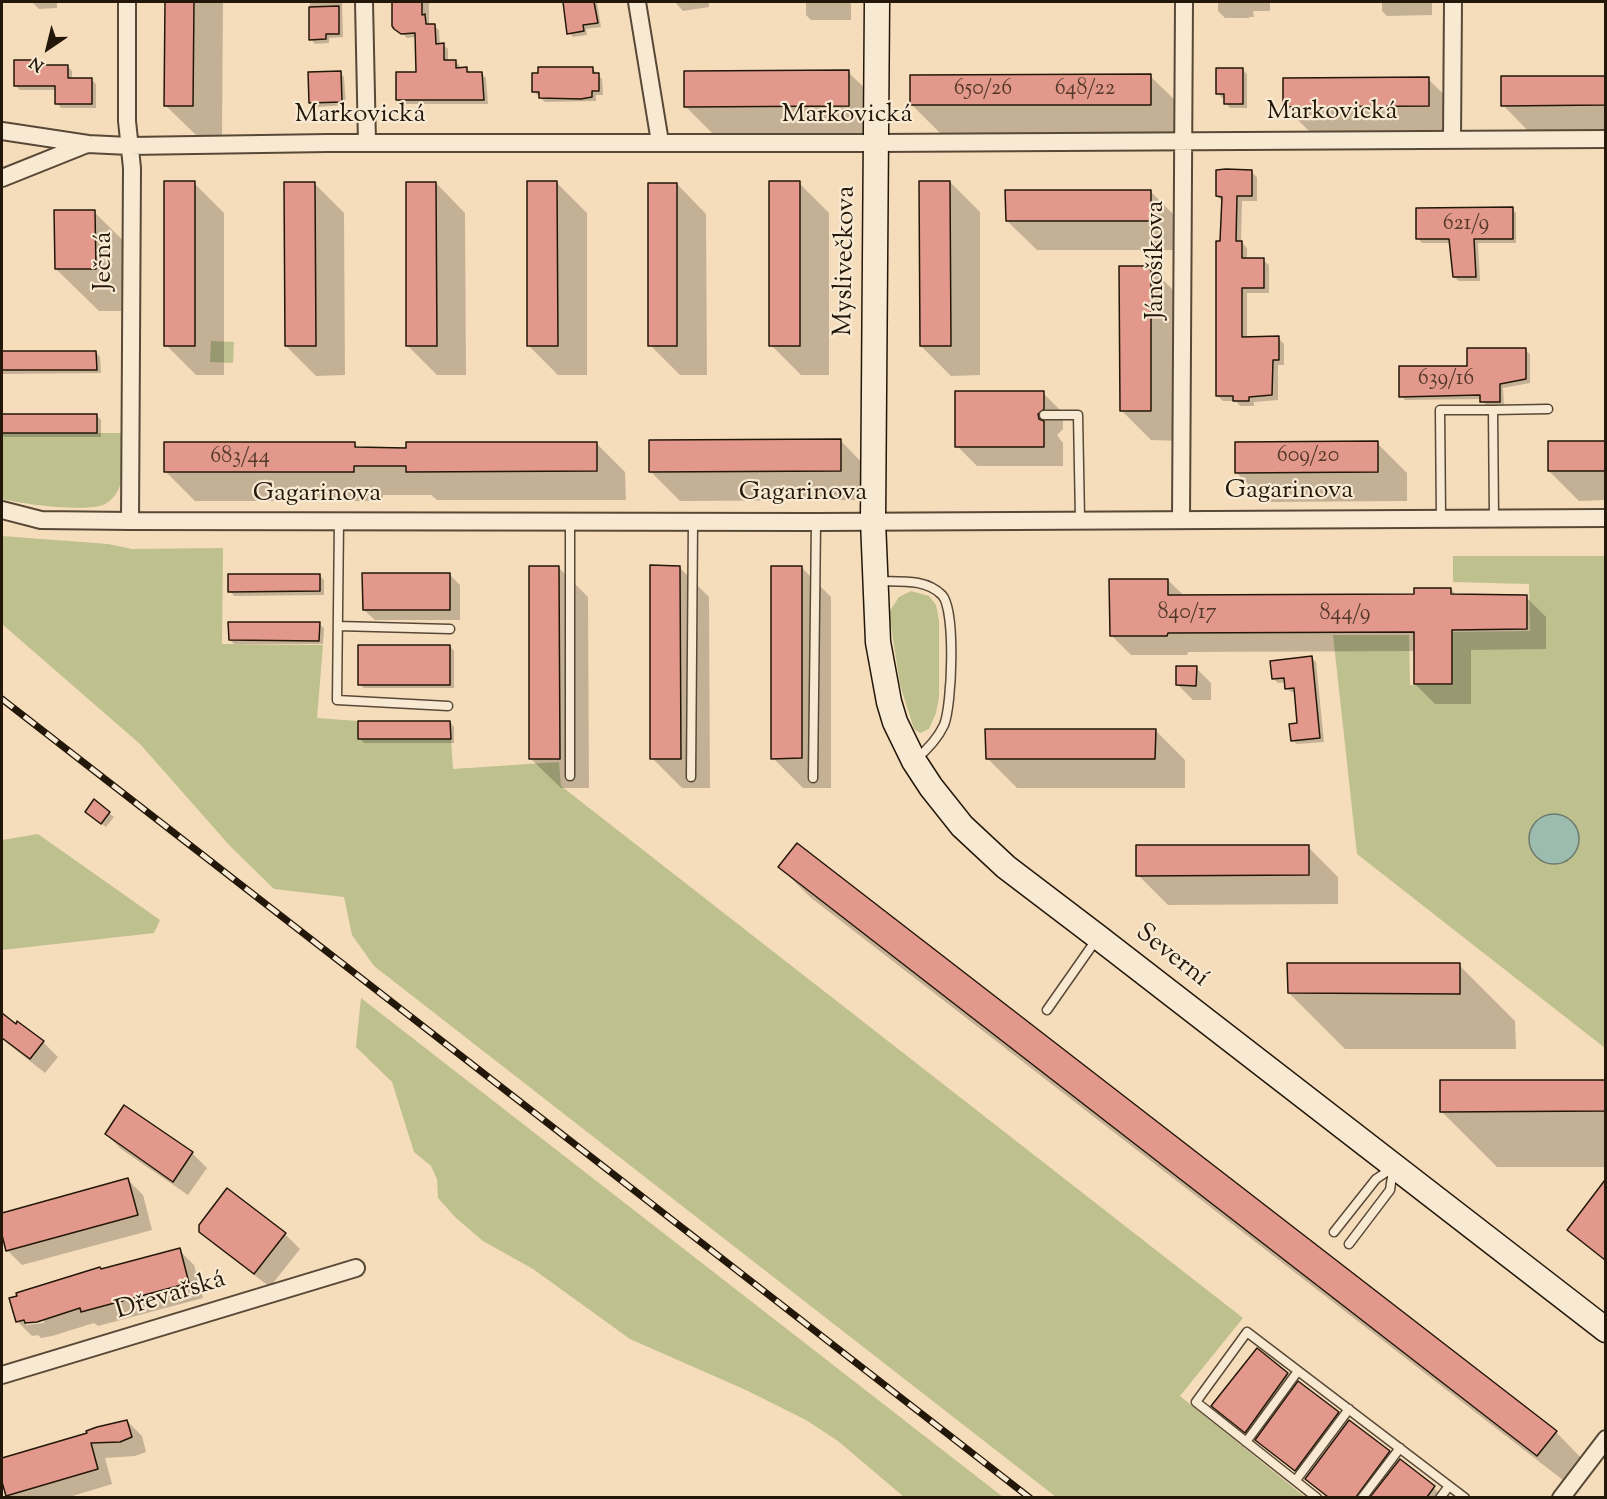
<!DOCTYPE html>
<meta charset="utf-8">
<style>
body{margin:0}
#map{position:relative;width:1607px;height:1499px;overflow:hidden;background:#f5ddbb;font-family:"Sorts Mill Goudy",serif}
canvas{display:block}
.frame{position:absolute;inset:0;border:3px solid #231709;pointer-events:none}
.north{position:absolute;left:18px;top:18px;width:60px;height:60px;-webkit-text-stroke:4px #f8e9d3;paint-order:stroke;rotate:215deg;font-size:16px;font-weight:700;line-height:24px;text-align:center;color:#231709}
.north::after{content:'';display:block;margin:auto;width:21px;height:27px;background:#231709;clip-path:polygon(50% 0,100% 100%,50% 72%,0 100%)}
</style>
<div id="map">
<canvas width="1607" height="1499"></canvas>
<div class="frame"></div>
<div class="north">N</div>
</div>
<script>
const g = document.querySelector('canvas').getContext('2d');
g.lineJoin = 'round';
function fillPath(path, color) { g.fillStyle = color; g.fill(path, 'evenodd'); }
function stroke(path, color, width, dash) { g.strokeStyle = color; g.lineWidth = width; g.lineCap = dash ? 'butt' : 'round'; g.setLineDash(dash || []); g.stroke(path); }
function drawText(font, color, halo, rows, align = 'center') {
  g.font = font + ' "Sorts Mill Goudy",serif'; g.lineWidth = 4.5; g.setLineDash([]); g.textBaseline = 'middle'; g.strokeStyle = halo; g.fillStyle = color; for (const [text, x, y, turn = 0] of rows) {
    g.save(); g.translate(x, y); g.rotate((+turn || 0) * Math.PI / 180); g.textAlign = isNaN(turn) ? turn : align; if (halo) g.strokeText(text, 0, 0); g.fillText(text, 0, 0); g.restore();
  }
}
fillPath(new Path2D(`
 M211,341L234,342L233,363L210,362Z
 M2,433H121V482C119,491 113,500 105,504C88,513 22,504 2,499Z
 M2,536L108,544L132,549L223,548L222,644L323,645L317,718L358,721L359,739H451L453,769L559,762L561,786L1243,1318L1180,1396L1305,1497H1056L374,966L352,935L344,897L274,889L230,846L140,744L2,624Z
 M1453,556H1605V1048L1357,854L1333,635H1409L1410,685H1453L1451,632L1530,631L1529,584L1453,582Z
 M911,591L929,596L936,605L939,621V697L936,713L929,729L920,733L914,729L900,685L889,612L899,597Z
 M38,834L160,920L154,933L2,950V840Z
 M361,998L1003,1497H904L838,1441L806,1420L748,1391L630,1339L533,1269L483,1241L456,1218L438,1198L437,1179L431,1166L414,1152L392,1082L356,1047Z`), '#bec08e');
const water = new Path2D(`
 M1529 839a25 25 0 1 1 50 0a25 25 0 1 1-50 0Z`);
fillPath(water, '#9cbcaf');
stroke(water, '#6c7a6d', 1.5);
fillPath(new Path2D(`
 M32,2H57V8L39,9Z
 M166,2H223L222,135H196L166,106Z
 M310,2H342L343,37L329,38V43L315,44L311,39Z
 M393,2H429V26H434L439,30L440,45H443L448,49V62L455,61L460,66V69H467L471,74L481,73L486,78L488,104H402L397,100L417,74L416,37L407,38L394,25Z
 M564,2H597L601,27L586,29L587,35L573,37L569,33Z
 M675,2H714H709V7L683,11Z
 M806,2H851V20H811L806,15Z
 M1218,2H1270V11H1253L1254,17H1249V18H1225L1218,11Z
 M1382,2H1432V15L1387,16L1382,11Z
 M33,62L38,66H67L72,71V80L91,79L96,84V108H61L57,103V90H20L16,86Z
 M592,68L602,79L603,95H596V101L545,102L533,91Z
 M1242,69L1247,74V108H1230L1226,103V98H1222L1218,93Z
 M340,72L344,77L346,105L315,107L310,102Z
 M848,72L878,101L879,136H715L686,107Z
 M1150,76L1180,105V134L942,135L912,105Z
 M1606,77V135H1532L1503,105V78Z
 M1428,79L1458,108L1459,135L1314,136L1284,106Z
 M1251,172L1257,177V201H1242L1241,242L1247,248V260H1263L1269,265V293H1247V338H1278L1284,344V365H1278V400L1254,402V406H1240L1236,401H1223L1217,395L1223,202L1217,196Z
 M950,182L980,212V375L951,376L921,346Z
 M194,183L224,213V375H196L166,345Z
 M314,183L344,213L345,375L316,376L286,346Z
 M436,183L465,213L466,375H437L407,345Z
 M557,183L587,213V375H558L529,346Z
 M799,183L829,213V375H801L771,345Z
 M677,184L706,214L707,375H680L650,345Z
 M1150,191L1180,221V250H1037L1007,221Z
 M1512,209L1516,213V243H1478L1480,281H1459L1454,277L1451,243H1422L1418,238Z
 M94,212L137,254L138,311H99L56,269Z
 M1150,267L1180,297V441L1151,440L1121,410Z
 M1525,350L1530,354V383L1503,388L1504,406H1486L1482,399L1405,400L1401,396L1468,368Z
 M2,352H96L100,357L101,373L2,374Z
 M1043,393L1063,413V429L1057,435L1063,443V466H977L957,446Z
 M96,415L101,420V437H4L2,434V416Z
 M841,441L870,471L871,500L680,501L650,471Z
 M1606,442V500L1579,501L1549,471V443Z
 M354,443L360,449L407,450L596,443L625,472L626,500H437L431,495H383V501H195L166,472Z
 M1377,443L1407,473V501L1266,502L1236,472Z
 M801,567L831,597V788H803L773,758Z
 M559,568L588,597L589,788H561L531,759Z
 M680,568L709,597L710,788H682L652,758Z
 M319,575L324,580V595L234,596L230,591Z
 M450,575L460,585V620H375L364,610Z
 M1168,580L1184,596H1415L1451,589L1457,596L1526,597L1546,617V649L1471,650V704H1435L1415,684V651L1188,652L1187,655H1131L1111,635Z
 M319,624L324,628L323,644H234L230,640Z
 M450,646L454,651V688H364L360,684Z
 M1311,658L1316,662L1324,742L1297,744L1292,740L1298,725L1296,692H1291L1287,688L1286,682L1278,683L1274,679Z
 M1196,668L1211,683V700H1193L1178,685Z
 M450,722L454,727V743H364L360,739Z
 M1155,730L1185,760V788H1017L987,758Z
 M94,802L114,817L106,827L91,816Z
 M1308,847L1338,877V904L1168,905L1138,875Z
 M780,867L1556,1432L1585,1462L1568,1484L810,897Z
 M1459,965L1515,1021L1516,1049H1345L1289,993Z
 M2,1015L43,1042L58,1057L45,1073L2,1039Z
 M1606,1081V1167H1497L1441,1111V1082Z
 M106,1134L192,1153L207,1168L188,1195L121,1149Z
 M128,1180L143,1195L152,1230L22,1265L7,1250L2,1229V1214Z
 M1601,1188L1606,1192V1259L1573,1234Z
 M200,1231L285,1234L300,1249L270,1287L216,1246Z
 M179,1250L194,1265L203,1298L98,1326L94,1323L52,1336L41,1338L38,1335L32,1336L17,1321ZM44,1320V1323L26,1325V1322Z
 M1257,1351L1292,1379L1250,1436L1218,1410Z
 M1338,1413L1342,1418L1300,1474L1261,1445Z
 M127,1421L142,1436L146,1452L135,1456L105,1458L112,1484L66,1498H9L7,1495L2,1477V1459Z
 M1389,1452L1393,1457L1362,1498H1330L1311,1483Z
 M1400,1461L1437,1491L1442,1495L1440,1498H1372Z`), '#0003');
const building = new Path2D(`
 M165,2H194L193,106H164Z
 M392,2H422V15L425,14L426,24H435L436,44L444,43V60H456V68L467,67V72H482L484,100H396V72H416L415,33L401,34L394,29L392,26Z
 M563,2H594L598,23L583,25L584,31L567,34Z
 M339,6V34H326V39L309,40V7Z
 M14,60H34V65H68V78H92V104H55V86H14Z
 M538,67H593V73H599V91H592V97L581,99L539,98V92H532V73H538Z
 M1216,68H1243V104H1224V94H1216Z
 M849,70V106L684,107V71Z
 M341,71L342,102L309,103L308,72Z
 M1151,74V105H910V75Z
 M1501,76H1605V105L1501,106Z
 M1429,77V106L1283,107V78Z
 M1226,169L1252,170V196H1237L1236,241H1242V258H1264V288H1242V337L1279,336V360H1273L1272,395L1249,397V401H1233V396H1216V241H1220L1222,197L1216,196V170Z
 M164,181H195V346H164Z
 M527,181H557L558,346H527Z
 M769,181H800V346H769Z
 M919,181H950L951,346H920Z
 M284,182H315L316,346H285Z
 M406,182H436L437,346H406Z
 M648,183H677V346H648Z
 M1005,190H1151V221H1006Z
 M1513,207V239H1474L1476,277H1453L1449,239H1416V208Z
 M54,210H95L96,269H55Z
 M1119,266H1151V411H1120Z
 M1467,348H1526V379L1500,384V402H1480V395L1399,397V366H1467Z
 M2,351H96L97,370H2Z
 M955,391H1044V409L1038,414L1039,419L1044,421V447H955Z
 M2,414H97V433H2Z
 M841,439V471L649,472V440Z
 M1378,441V472L1235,473V442Z
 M1548,441H1605V471H1548Z
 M164,442H355V447L406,448V442H597V471L406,472V466H354V472H164Z
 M650,565L680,566L681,759H650Z
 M529,566H559L560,759H529Z
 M771,566H802V758L771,759Z
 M362,573H450V610H363Z
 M228,574H320V591L228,592Z
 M1109,579H1168V595L1414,594V588H1451V594L1527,595V629L1452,630V684H1414V632L1168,633L1167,636H1110Z
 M228,622H320L319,641L229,640Z
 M358,645H450V685H358Z
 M1312,656L1320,738L1291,741L1289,724L1297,723L1294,688L1285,689L1284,678L1272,679L1270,661Z
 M1176,666H1197L1196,686L1176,685Z
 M358,721H450L451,739H358Z
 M985,729H1156L1155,759H986Z
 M94,799L110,812L101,824L85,812Z
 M797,843L1557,1431L1537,1456L778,867Z
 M1136,845H1309V875L1136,876Z
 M1287,963H1460V994L1288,993Z
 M2,1013L16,1024L17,1021L44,1041L30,1059L2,1038Z
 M1440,1080H1605V1111L1440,1112Z
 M124,1105L193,1152L173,1182L105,1134Z
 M128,1178L138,1215L6,1251L2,1235V1213Z
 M1605,1180V1260L1567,1230Z
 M227,1188L286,1233L254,1274L199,1232V1225Z
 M180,1248L189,1283L81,1312L80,1308L37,1322L25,1323L24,1320L16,1322L9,1298L17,1296L16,1293L100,1267L101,1269Z
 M1257,1348L1288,1373L1245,1433L1211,1406Z
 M1298,1381L1339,1412L1295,1471L1255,1440Z
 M127,1420L132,1437L120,1442L91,1443L98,1469L6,1496L2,1482V1458L87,1433L86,1431L97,1427Z
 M1349,1420L1390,1451L1356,1497H1328L1305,1479Z
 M1400,1459L1435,1486L1427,1497H1370Z`);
fillPath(building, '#e2998b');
stroke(building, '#231709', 1.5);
const lane = new Path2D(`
 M1493,410L1548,409
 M1044,415H1078L1080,519
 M1441,518L1440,410H1493L1494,518
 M339,521L337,700L448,706
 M877,581C899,582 925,578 942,595C956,610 952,706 944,725C937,740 927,750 915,760
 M338,626L450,629
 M570,776V521
 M691,777L693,521
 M813,778L816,522
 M1047,1010L1096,940
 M1334,1232L1376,1179L1391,1169
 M1349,1244L1390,1190L1393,1170
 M1246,1442L1298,1371
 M1296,1480L1349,1409
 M1317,1498L1196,1402L1247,1332L1465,1498
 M1362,1498L1400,1448
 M1440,1498L1449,1486`);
const street = new Path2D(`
 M127,2V121L132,168L130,521
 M364,2L367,143
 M637,2L660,142
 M2,131L88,144L129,146L328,143H877L1606,139
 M1452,139L1453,2
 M2,178L87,144
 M2,510L41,520L130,521L816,522L1606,518
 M1181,519L1184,2
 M2,1375L356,1268
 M1561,1498L1606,1439`);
const secondary = new Path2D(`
 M877,2L873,521L878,642L889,702L895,722L914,761L931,787L962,826L1006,867L1098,937L1606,1330`);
stroke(lane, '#584836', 11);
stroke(street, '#584836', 20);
stroke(secondary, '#231709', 27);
stroke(lane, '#f8e9d3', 8);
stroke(street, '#f8e9d3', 16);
stroke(secondary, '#f8e9d3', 24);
const rail = new Path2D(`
 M2,699L1030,1498`);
stroke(rail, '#231709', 7);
stroke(rail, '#f8e9d3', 4.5, [14]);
drawText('22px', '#53382a', null, [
 ["650/26",983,90],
 ["648/22",1085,90],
 ["621/9",1466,225],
 ["639/16",1446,380],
 ["609/20",1308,457],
 ["683/44",240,458],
 ["840/17",1187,614],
 ["844/9",1345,615]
]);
drawText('26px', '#231709', '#f8e9d3', [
 ["Markovická",1332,114],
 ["Markovická",360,117],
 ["Markovická",847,117],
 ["Jánošíkova",1158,260,-90],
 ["Ječná",106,261,-90],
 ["Myslivečkova",847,261,-89],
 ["Gagarinova",1289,493],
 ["Gagarinova",803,495],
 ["Gagarinova",317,496],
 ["Severní",1171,957,38],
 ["Dřevařská",171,1297,-17]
]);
</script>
